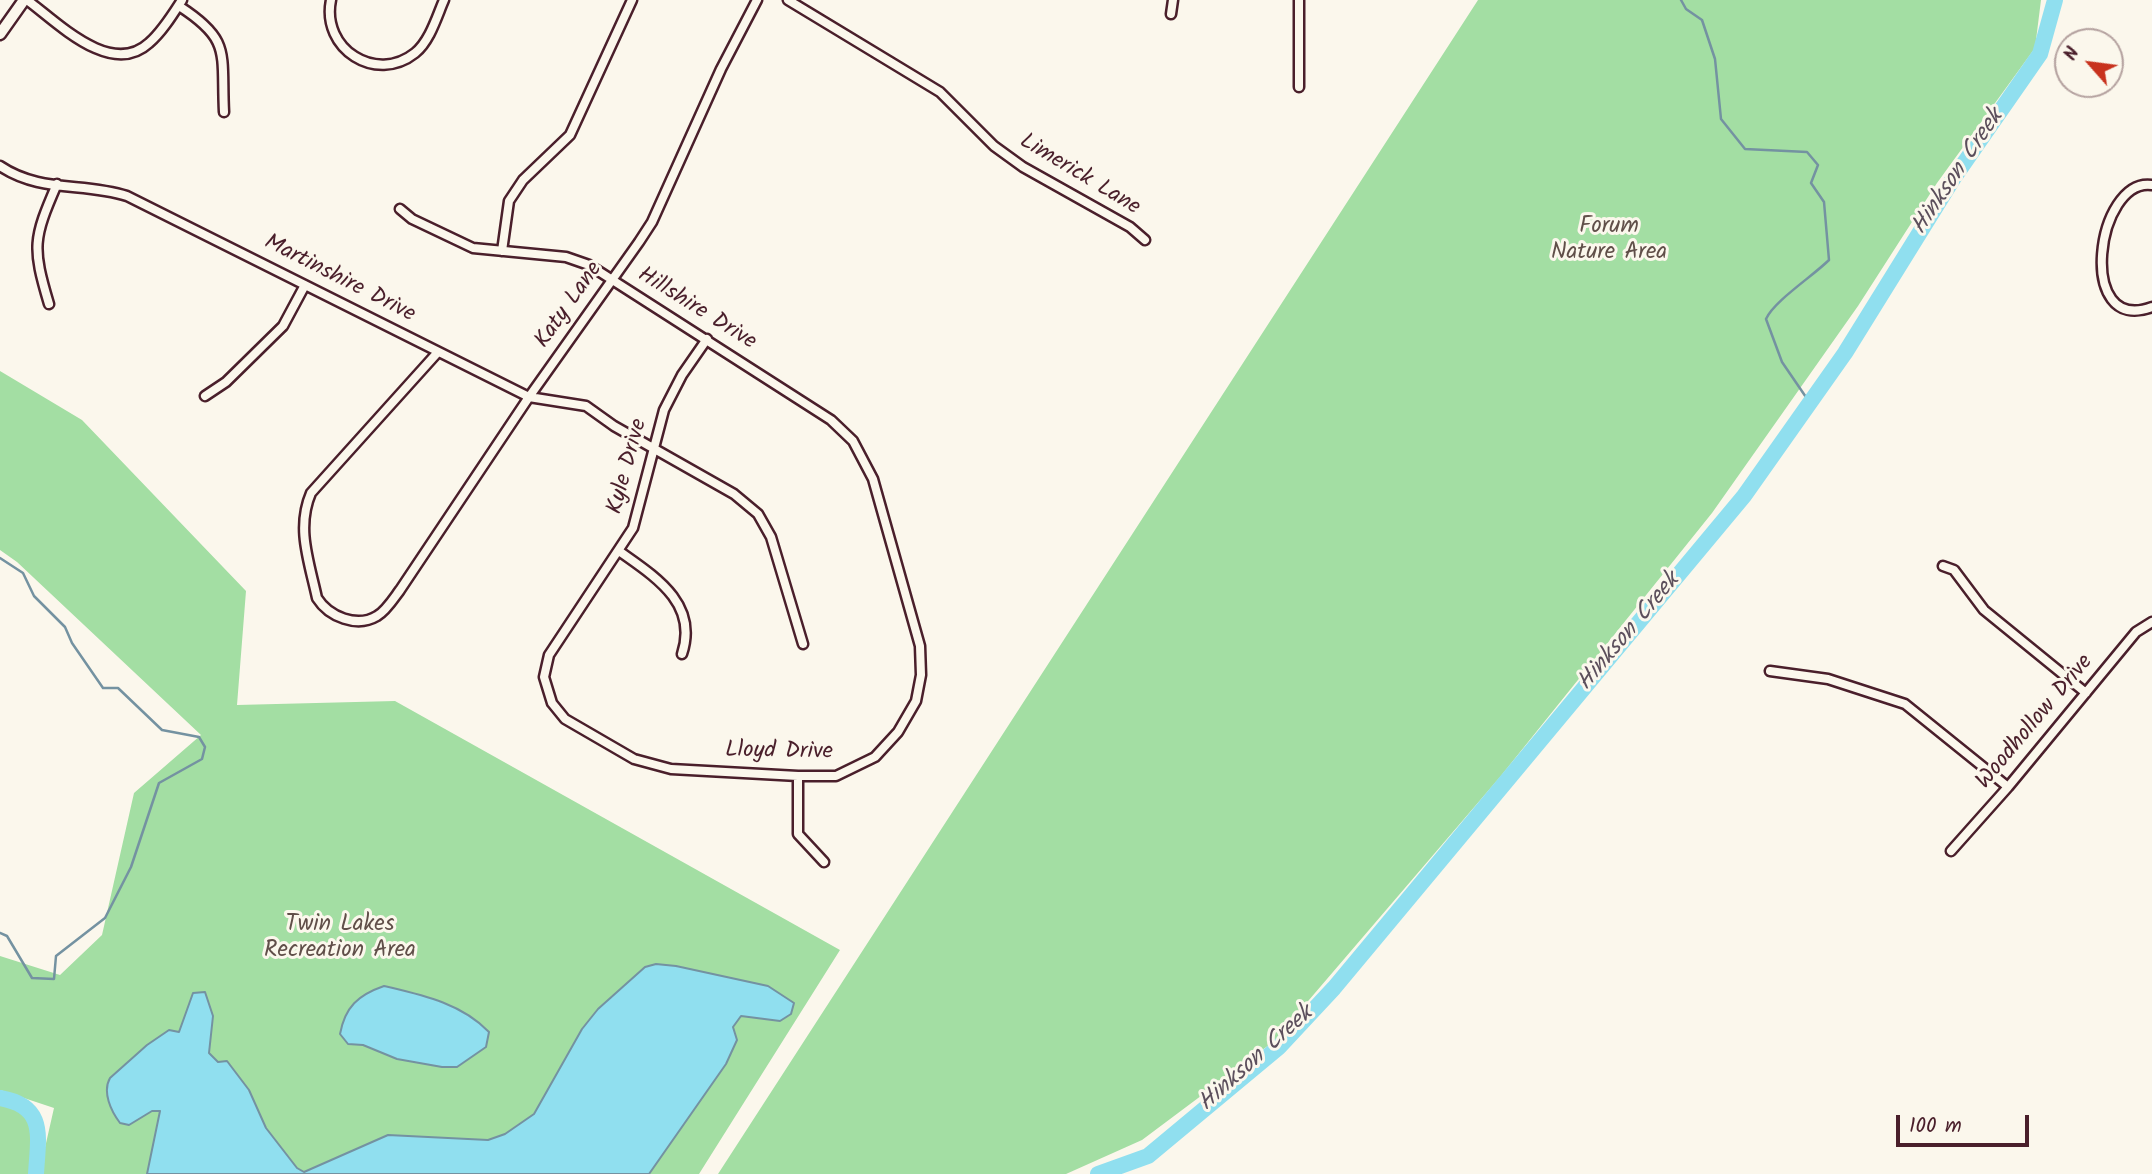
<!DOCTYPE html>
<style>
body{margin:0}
#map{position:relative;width:2152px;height:1174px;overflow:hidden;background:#fbf7ec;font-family:Kalam,sans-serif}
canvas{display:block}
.north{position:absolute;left:2054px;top:28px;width:70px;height:70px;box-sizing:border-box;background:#fbf7ec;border:2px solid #b4a19f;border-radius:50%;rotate:298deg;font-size:19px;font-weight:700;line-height:28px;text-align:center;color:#4a1f2b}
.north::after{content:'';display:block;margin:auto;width:24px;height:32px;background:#c8321e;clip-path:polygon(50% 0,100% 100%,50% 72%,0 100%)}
.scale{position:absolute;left:1896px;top:1115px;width:133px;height:32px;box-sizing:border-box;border:4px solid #4a1f2b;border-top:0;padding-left:9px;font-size:21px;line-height:24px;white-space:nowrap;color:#4a1f2b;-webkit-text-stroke:5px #fbf7ec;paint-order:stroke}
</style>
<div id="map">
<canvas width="2152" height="1174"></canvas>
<div class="north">N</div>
<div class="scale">100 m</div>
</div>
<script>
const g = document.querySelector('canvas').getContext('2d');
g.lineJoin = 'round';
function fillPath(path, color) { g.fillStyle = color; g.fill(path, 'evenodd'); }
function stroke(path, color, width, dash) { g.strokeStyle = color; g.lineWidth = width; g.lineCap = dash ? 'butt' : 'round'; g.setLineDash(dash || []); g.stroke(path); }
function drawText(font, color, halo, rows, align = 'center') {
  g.font = font + ' Kalam,sans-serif'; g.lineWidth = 6; g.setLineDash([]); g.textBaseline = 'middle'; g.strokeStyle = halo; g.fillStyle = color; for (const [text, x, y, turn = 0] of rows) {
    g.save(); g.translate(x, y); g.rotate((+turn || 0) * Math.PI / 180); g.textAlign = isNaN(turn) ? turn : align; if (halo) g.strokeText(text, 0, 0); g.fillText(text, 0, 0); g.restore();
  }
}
fillPath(new Path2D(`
 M1478,0H2041L2035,48L1937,183L1858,306L1712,513L1500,777L1273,1042L1142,1140L1066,1174H718Z
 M0,371L82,420L246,591L237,705L395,701L840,950L699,1174H39L54,1108L0,1090V956L60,975L102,935L134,793L201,735L17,562L0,550Z
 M0,1098C47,1105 38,1137 36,1174H0Z`), '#a3dea3');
const water = new Path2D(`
 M656,964L676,966L768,986L794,1003L791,1014L780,1021L741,1016L733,1027L737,1040L726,1064L649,1174H147L160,1111H152L129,1125L120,1123C111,1111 102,1092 110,1078L147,1045L169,1030L179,1032L193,993L205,992L213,1016L209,1053L218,1062L227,1061L249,1090L266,1128L297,1168L304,1172L388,1135L488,1140L505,1134L534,1114L582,1029L598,1009L645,967Z
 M384,986C422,995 461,1003 489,1032L486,1047L457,1067H442L397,1059L363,1045L348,1044L340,1034C345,1007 358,995 384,986Z`);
fillPath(water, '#90dfef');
stroke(water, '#7492a1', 2);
stroke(new Path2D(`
 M1681,0L1686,9L1702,20L1715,59L1721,119L1745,149L1807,152L1818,165L1811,183L1824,202L1829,260C1813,276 1774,301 1766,319L1782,362L1810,403
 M0,558L23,573L34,596L65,627L72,643L103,688H118L162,730L199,737L205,747L202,759L159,783L131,867L105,918L56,956L54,979L32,978L7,936L0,933`), '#7492a1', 2.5);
stroke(new Path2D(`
 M0,1098C47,1106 38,1137 36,1174
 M1098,1174L1148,1156L1279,1047L1334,988L1744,496L1845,353L1953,179L2040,54L2055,0`), '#90dfef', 16);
const minor = new Path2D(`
 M27,0C57,22 111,78 149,43C162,32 173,14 182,0
 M331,0C321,49 376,84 415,53C430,41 437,16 444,0
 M788,0L940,92L994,146L1023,167L1130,227L1145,240
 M1299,0V87
 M179,6C232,40 221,53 224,112
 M1171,14L1173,0
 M0,166C40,193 83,182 127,196L529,397L586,406L614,426L734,494L758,514L771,537L803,644
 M2152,185C2096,177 2075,336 2152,307
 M400,209L412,219L473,248L566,257L589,265L831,420L853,441L873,479L920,646L921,675L916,701L898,732L875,757L836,776H798L671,769L634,759L565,719L552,703L544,677L549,655L633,528L664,410L682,375L707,339
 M502,251L509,201L523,180L570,135L632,0
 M49,304C32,247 33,239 57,184
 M438,352L311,493C296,528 309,561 317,598C329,617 357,628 377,616C386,611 394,598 400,590L529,397L639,242L652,222L721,69L757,0
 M205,396L226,382L283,326L305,285
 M619,551C654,576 699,603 682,654
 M1943,566L1954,570L1984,610L2086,693
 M1770,671L1828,679L1905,704L2008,787
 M798,776V834L824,862
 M1951,851L2008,787L2136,632L2152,622`);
const tertiary = new Path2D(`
 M0,34L24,0`);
stroke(minor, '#4a1f2b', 13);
stroke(tertiary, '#4a1f2b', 15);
stroke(minor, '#fbf7ec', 8);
stroke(tertiary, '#fbf7ec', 10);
drawText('23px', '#4a1f2b', '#fbf7ec', [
 ["Limerick Lane",1079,176,31],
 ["Martinshire Drive",339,280,27],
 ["Katy Lane",570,306,-55],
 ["Hillshire Drive",696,310,32],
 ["Kyle Drive",629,467,-75],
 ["Woodhollow Drive",2036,723,-50],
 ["Lloyd Drive",779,753,1]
]);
drawText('23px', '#604f49', '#fbf7ec', [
 ["Forum",1609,228],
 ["Nature Area",1609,254],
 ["Twin Lakes",340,926],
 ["Recreation Area",340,952]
]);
drawText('italic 24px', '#5c4f5c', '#fbf7ec', [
 ["Hinkson Creek",1959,173,-56],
 ["Hinkson Creek",1630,633,-50],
 ["Hinkson Creek",1257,1060,-42]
]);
</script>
